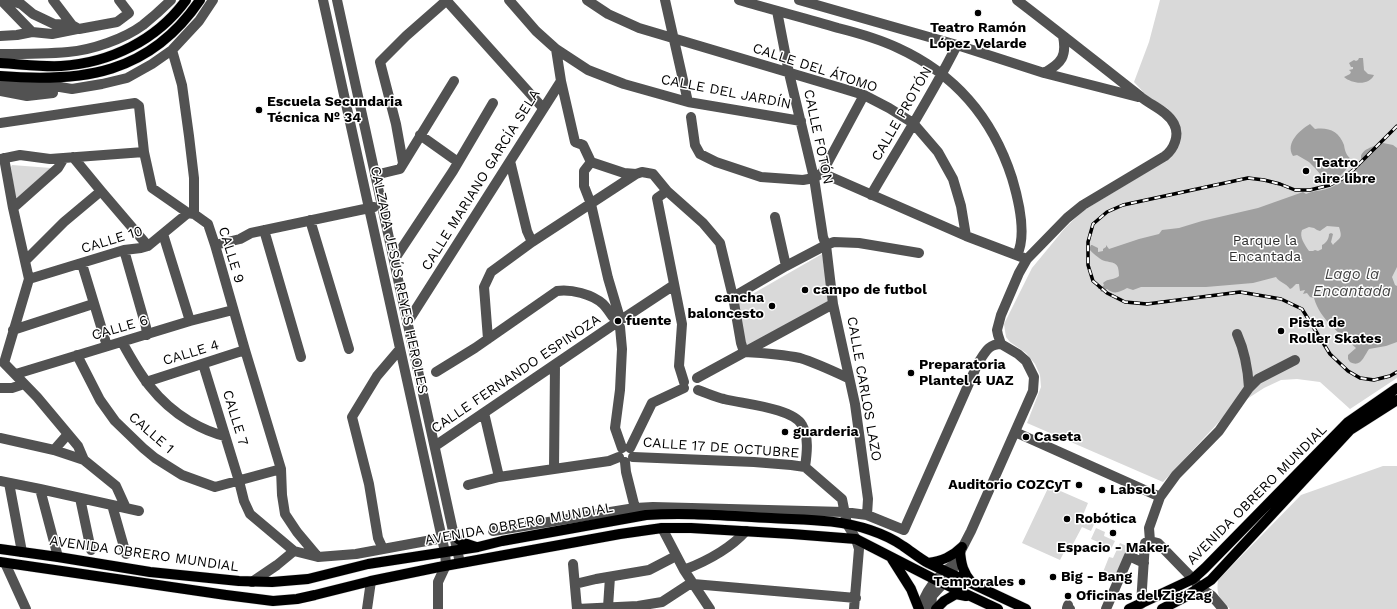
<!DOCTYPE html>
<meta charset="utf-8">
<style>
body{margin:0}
canvas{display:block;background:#fff}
</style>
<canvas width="1397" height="609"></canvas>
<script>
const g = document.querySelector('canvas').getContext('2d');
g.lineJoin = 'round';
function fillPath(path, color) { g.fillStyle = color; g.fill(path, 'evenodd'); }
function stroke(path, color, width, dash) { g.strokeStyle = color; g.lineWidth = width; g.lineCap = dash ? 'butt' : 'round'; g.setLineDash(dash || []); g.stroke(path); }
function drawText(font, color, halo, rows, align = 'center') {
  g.font = font + ' "Work Sans",sans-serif'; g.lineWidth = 3; g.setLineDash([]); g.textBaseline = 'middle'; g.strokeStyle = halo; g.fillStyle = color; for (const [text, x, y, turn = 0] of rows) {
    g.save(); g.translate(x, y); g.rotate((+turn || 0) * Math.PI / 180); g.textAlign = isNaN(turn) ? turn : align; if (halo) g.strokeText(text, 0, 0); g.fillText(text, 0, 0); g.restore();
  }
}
fillPath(new Path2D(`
 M1160,0H1397V378L1350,409L1320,382L1297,379L1281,380L1264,388L1230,410L1163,482L1027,423L1041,387L1040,375L1035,364L1026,353L1010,342L1006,337L1004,324L1032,268L1065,228L1084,210L1170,158L1181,136L1180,127L1176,118L1167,108L1148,97L1134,82L1149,42Z
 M12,165L51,168L17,199L15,197L11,167Z
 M822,254L830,303L743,350L735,304Z
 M1383,466H1397V609H1230C1220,598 1216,596 1218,580L1301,495Z
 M1049,486L1088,503L1083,515L1096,520L1091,531L1082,527L1073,544L1069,543L1060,560L1022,543Z
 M1096,528L1105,532L1104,536L1115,541L1111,549L1097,544L1098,542L1091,539Z
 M1120,543L1129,547L1115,577L1103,572L1109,557L1113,558Z`), '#d9d9d9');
fillPath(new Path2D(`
 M1359,58H1363L1364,70L1368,74L1374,75C1369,86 1352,84 1344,77L1350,74L1351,72L1349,70L1353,69V67H1351L1349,63L1354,60L1356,61L1358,60Z
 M1310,124L1315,129C1328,127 1339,131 1344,145C1345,151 1346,155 1351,159C1348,172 1337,180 1324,183L1320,174L1315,168L1309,162L1297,155L1293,156C1285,143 1300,130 1310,124Z
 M1383,143L1393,145L1397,148V267L1392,277L1395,285L1397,286V342L1386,346L1369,349C1364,356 1361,368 1350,362L1348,359V355L1356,348C1340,333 1320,320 1314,298L1310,297L1307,293L1303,294L1305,290L1300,291L1299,284H1296L1292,288L1290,289C1286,283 1279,282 1276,277L1253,283L1206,287H1141L1133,290L1127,288C1120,292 1114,295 1107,289L1101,292L1100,289H1098V287H1102L1104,285L1103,283C1108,278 1115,280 1119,276C1119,260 1113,264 1102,260C1100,259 1091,252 1089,249L1091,245H1092L1098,248V252L1103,251V249L1106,247V245L1109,249L1139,239L1159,234L1162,230L1179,228L1202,221L1258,208L1303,192L1306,194C1314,190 1326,191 1334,186C1344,179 1351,169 1362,164C1362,161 1361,159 1361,157C1361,149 1377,145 1383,143ZM1327,226L1339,227C1343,239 1340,237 1333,245L1331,242L1333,234L1331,233L1329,234C1329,239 1326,243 1322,245V249L1318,251L1315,250L1313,251H1309C1305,245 1299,237 1302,230L1309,227L1314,228L1317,230L1320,231Z`), '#a0a0a0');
const major = new Path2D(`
 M0,63C20,64 41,67 61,66C110,63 157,40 186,0
 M0,76C82,83 150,74 200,0
 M454,536L464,543L476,547
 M0,549L58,557L150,572L239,581L272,582L308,579L368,564L478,547L502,541L646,515C687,512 729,516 771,518C804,520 839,519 870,530C882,534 893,539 903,546C912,552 919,558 928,563L1026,609
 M960,551C961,564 963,573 972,583
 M892,559L911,589L919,609
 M0,562L226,595L273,601L297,599L315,595L371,581L439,567L620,534L662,528H691L792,534L856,539L936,580L998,609
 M928,563C942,561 952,557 962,547
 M936,609L944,601L956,594L966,596
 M1129,609L1193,579L1205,568L1348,422L1397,388
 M1162,609L1185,597L1211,580L1350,430L1397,400`);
stroke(major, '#dbdbdb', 11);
stroke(new Path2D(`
 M1,0L32,32L52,34L77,29
 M10,0L21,4L33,14L54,24L72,25L79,29L117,22L129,13L119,0
 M53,0L72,25
 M323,0L445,552L446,565L438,582V609
 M337,0L460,563
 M446,0L543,108
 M509,0L536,31L556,49L588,70L624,84L688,102L801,121
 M587,0L608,14L639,28L841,88L864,95L889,108L913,123L938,152L953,179L961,206L966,236
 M665,0L688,102
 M739,0C772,10 805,18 838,28C858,33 879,39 898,48C955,74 993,119 1012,178C1018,198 1027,235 1017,255
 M799,0L957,45L1044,73L1138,97
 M777,11L789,73L814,178L823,237L826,245L833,304L855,404L868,499L867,515
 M0,36L17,35L32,32
 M172,50L182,85L189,136L194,178V214L208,224L215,245L245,350L281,469L282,495L285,514L297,532L318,557
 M0,54C23,54 46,54 68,52C92,50 124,39 143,25C153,17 162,9 171,0
 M1044,73C1062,63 1067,56 1063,36
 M561,81L575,142L583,145L591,162L584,171V186L591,204L608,278L619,315
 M0,83L24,87H60L72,89L102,84L127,78L152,64L172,50L199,21L213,0
 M0,91L27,96L53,93
 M691,117L695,145L700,154L716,162L761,177L803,180L814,178L822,173L966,236L1024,258
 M0,123L135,103L139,106L144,152L152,188L188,213
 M420,135L458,162
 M73,157L101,191L148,246
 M4,158L13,208L29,279L4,363L37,397L78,446L84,460L116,486L126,508
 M0,159L20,155L50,159L144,152
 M510,161L527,231L532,242
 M591,162L624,173L636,174
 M403,163L396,124L380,62L406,36L447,0
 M822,173L864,95
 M375,175L400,169L454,81
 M667,191L657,198L682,324L679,366L684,382
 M871,195C900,145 931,97 957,45
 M13,208L58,168L64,158
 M775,217L786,266
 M310,220L349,349
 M264,230L301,357
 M163,234L190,321
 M215,245L240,239L251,233L374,207
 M124,250L146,327L147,335
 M394,260L453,171L493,103
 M25,261L64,222L101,191
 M82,264L107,346
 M29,279L124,250L141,248L148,246L188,213L194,214
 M733,297L786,266L826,245L834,242L859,243L919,253
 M624,318L674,285
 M407,323L561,81L556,49
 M620,327L622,349L620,390L615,428L622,448
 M13,330L93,304
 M1237,334C1245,352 1248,369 1249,388
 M488,339L484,287L491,272L532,242L636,174L642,172L653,174L667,191L703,223L720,243L733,297L741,343L744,352C763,353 781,354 800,358C816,363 833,371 848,378
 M122,342C140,375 156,401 189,421C201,428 211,433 225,436
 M77,355L100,400L115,421L143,448L155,458L182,475L215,487L281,469
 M203,364L239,481L244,501L250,514L294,551L318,557L356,554L448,537
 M436,372L475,348L557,291C571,289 592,294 603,304C607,308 610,313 613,317
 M16,374L190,321L233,310
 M697,378L833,304
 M146,382L245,350
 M0,388H12L24,384
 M698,390C707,393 715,397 724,399C743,404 793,408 802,425C809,437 807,453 805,467
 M484,413L499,477
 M1015,432L1158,496
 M0,438L54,450L84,460
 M435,446L613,325
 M630,448L652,403L684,388
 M54,450L68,434
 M633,457L754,462L791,465L805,467L842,499L847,524L856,539L859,549L854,609
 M625,462L626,472L635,508L632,512
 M554,469L555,365
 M0,481L40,489L139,511
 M9,483L22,552
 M468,485L499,477L609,461L619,457
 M40,489L58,557
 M80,498L91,550
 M112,505L126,554
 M662,528L684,570L710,609
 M493,531L635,508L653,507L844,512L867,515L904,530L978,363C985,353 988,344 1001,344
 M1150,541L1149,528L1160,497L1176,475L1219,431L1249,388L1258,379L1295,360
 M1150,541L1158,543L1193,579L1200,588L1212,596L1223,609
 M383,549L378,538L369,484L352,417L377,376L400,349
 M5,563L26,609
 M573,564L577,609
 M684,570C707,561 729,550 746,531
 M252,582L277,565L294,551
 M575,584L596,579L649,570L676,556
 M1141,604L1145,543L1150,541
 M1068,605L1067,608L1070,609
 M608,607L610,577
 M367,609L371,581
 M577,609L638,606L662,602L688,585L693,584L856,598
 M922,609C922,594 939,574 952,566
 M931,609L932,596L952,574L954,564L971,531L1033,391L1034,377L1026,361L1018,354L1001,344L998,335L997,330L1001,315L1019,273L1027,259L1067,218L1083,205L1165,156C1174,149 1180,135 1174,124C1167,111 1152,106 1141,97C1100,65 1059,32 1017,0
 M1106,609L1129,556L1144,563`), '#525252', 10);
stroke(major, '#000', 10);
const rail = new Path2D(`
 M1397,126L1353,170L1342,179L1330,185L1310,190H1295L1280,184L1264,180L1248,178L1123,205L1107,212L1093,224L1088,242V265L1093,281L1107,293L1125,302L1147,304L1240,292L1281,299L1302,309L1330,354L1348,371L1360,378L1374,380L1390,376L1397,372`);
stroke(rail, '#000', 3.5);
stroke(rail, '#fff', 2, [6]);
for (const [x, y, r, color] of [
 [978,13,4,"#000"],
 [259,110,4,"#000"],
 [1306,171,4,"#000"],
 [805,290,4,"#000"],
 [772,306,4,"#000"],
 [618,321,4,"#000"],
 [1281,331,4,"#000"],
 [911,373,4,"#000"],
 [785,432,4,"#000"],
 [1026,437,4,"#000"],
 [1079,485,4,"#000"],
 [1102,490,4,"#000"],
 [1067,519,4,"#000"],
 [1113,533,4,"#000"],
 [1053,577,4,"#000"],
 [1022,582,4,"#000"],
 [1068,596,4,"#000"]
]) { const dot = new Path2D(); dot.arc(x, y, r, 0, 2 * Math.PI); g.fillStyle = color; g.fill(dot); stroke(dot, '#fff', 1.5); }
drawText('bold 14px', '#000', '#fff', [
 ["Teatro Ramón",978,28,"center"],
 ["López Velarde",978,44,"center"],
 ["Escuela Secundaria",267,102],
 ["Técnica Nº 34",267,118],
 ["Teatro",1314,163],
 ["aire libre",1314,179],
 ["campo de futbol",813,290],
 ["cancha",764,298,"right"],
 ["baloncesto",764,314,"right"],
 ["fuente",626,321],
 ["Pista de",1289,323],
 ["Roller Skates",1289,339],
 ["Preparatoria",919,365],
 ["Plantel 4 UAZ",919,381],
 ["guarderia",793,432],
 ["Caseta",1034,437],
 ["Auditorio COZCyT",1071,485,"right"],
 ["Labsol",1110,490],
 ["Robótica",1075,519],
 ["Espacio - Maker",1113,548,"center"],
 ["Big - Bang",1061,577],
 ["Temporales",1014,582,"right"],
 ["Oficinas del Zig Zag",1076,596]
], 'left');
drawText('14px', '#000', '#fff', [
 ["CALLE DEL ÁTOMO",815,68,18],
 ["CALLE DEL JARDÍN",726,92,11],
 ["CALLE PROTÓN",902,114,-60],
 ["CALLE FOTÓN",818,137,78],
 ["CALLE MARIANO GARCÍA SELA",481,180,-58],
 ["CALLE 10",112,240,-17],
 ["CALLE 9",231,255,73],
 ["CALZADA JESÚS REYES HEROLES",399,280,78],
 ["CALLE 6",120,328,-16],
 ["CALLE 4",191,353,-17],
 ["CALLE FERNANDO ESPINOZA",516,374,-34],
 ["CALLE CARLOS LAZO",864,389,80],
 ["CALLE 7",235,418,73],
 ["CALLE 1",151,433,41],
 ["CALLE 17 DE OCTUBRE",721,448,4],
 ["AVENIDA OBRERO MUNDIAL",1257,495,-45],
 ["AVENIDA OBRERO MUNDIAL",519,524,-10],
 ["AVENIDA OBRERO MUNDIAL",144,554,8]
]);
drawText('14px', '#303030', '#fff', [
 ["Parque la",1265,241],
 ["Encantada",1265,257]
]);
drawText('italic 15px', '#414141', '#fff', [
 ["Lago la",1352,275],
 ["Encantada",1352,292]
]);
</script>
